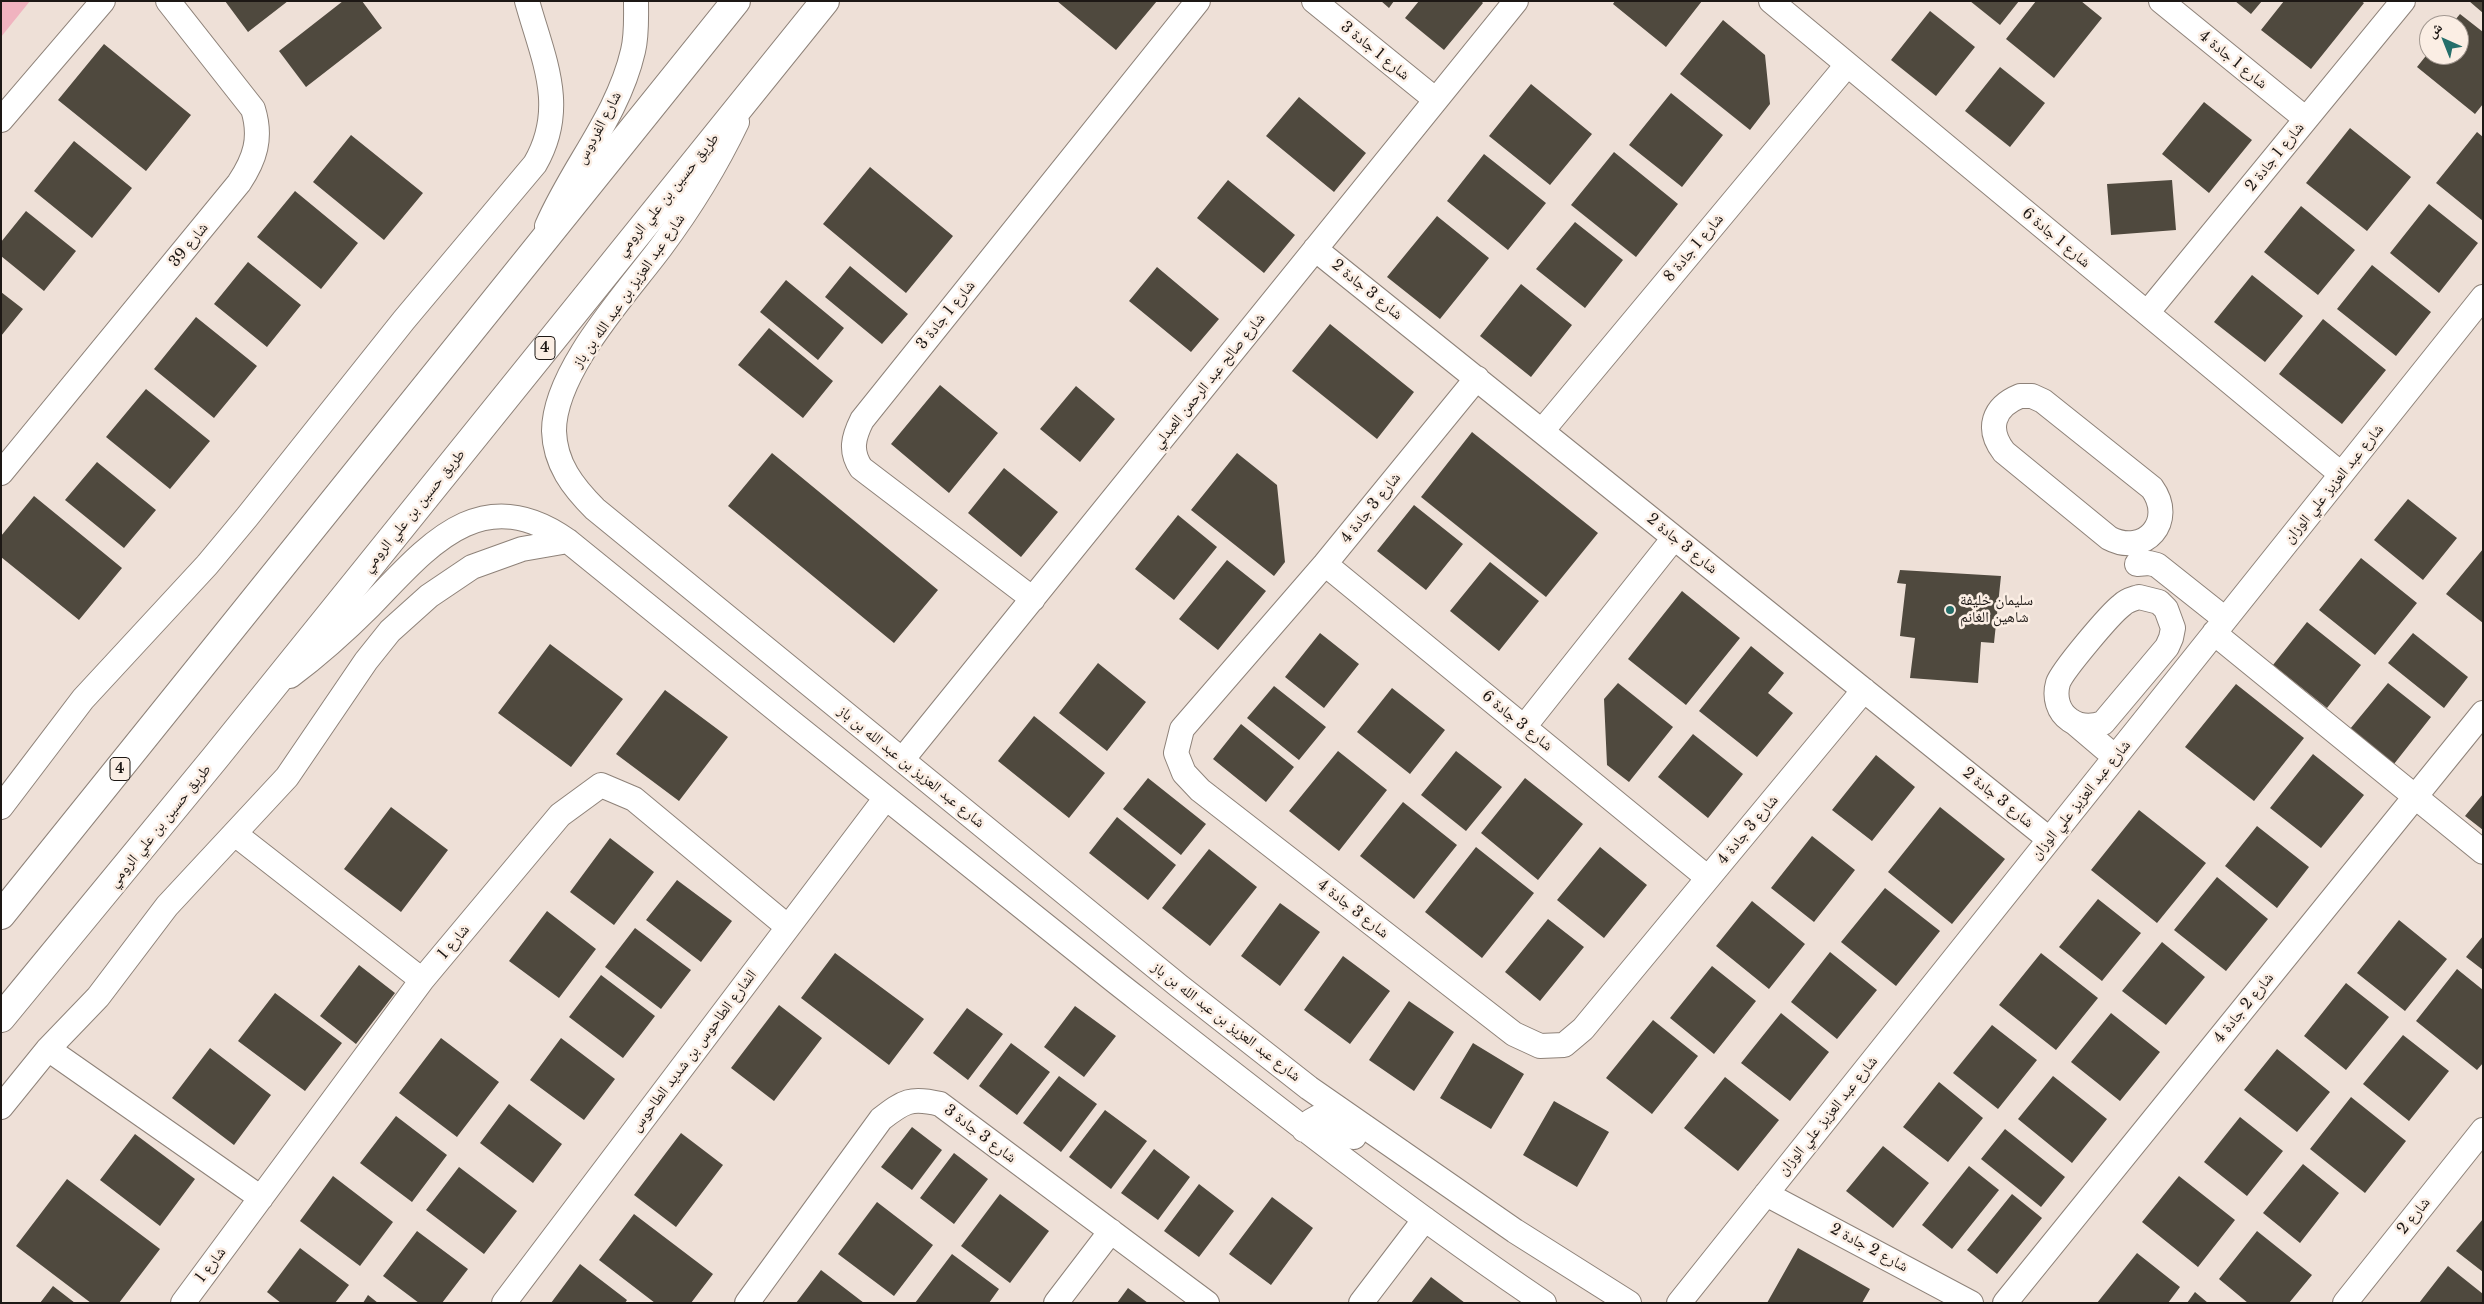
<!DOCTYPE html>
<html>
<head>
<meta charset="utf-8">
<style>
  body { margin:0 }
  #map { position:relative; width:2484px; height:1304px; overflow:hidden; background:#eee0d7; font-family:"Libre Baskerville","Noto Naskh Arabic",serif }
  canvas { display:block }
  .frame { position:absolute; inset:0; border:2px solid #1d1815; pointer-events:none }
  .north { position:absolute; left:2419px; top:15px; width:50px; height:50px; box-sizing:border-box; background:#fbeee4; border:1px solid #a29891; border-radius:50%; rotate:316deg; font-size:14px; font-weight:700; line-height:20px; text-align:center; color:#1d1815 }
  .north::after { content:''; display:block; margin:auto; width:18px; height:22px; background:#256f6b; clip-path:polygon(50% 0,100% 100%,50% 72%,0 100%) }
</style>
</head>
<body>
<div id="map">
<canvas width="2484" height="1304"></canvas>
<div class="frame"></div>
<div class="north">ش</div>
</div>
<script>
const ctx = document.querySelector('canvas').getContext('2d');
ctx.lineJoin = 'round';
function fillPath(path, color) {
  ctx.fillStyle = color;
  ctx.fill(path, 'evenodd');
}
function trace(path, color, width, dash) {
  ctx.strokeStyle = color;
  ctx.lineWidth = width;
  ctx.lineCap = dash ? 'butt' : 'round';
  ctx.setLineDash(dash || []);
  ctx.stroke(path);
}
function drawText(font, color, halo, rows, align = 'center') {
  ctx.font = font + ' "Libre Baskerville","Noto Naskh Arabic",serif';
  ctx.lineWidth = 5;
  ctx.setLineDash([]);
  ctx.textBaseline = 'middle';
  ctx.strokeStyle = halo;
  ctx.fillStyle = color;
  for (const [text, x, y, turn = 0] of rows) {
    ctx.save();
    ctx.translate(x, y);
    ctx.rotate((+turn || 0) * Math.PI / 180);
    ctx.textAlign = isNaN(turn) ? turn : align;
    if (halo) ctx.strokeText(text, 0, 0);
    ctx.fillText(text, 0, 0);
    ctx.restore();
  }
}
fillPath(new Path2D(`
  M 1,1 L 30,1 L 1,37 Z`), '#f0b3bf');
fillPath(new Path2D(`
  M 225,1 L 288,1 L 248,32 Z
  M 343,1 L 362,1 L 382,28 L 306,87 L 279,51 Z
  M 1057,1 L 1157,1 L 1116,50 Z
  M 1381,1 L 1394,1 L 1389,8 Z
  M 1419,1 L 1481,1 L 1483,3 L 1444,50 L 1405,18 Z
  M 1615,1 L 1702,1 L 1666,47 L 1613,4 Z
  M 1970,1 L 2019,1 L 2000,25 Z
  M 2036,1 L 2081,1 L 2102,18 L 2054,78 L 2006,39 Z
  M 2235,1 L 2262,1 L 2251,14 Z
  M 2284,1 L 2361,1 L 2364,3 L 2311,69 L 2261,30 Z
  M 2469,1 L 2483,1 L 2483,13 Z
  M 1930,11 L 1975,47 L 1936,96 L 1891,60 Z
  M 2460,14 L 2483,32 L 2483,104 L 2475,114 L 2417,67 L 2429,52 L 2429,55 L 2459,55 L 2459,25 L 2451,25 Z
  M 1723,20 L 1765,55 L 1770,104 L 1750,130 L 1680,74 Z
  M 104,44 L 191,115 L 146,171 L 58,100 Z
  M 2000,67 L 2045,103 L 2010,147 L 1965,111 Z
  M 1531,84 L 1592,134 L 1550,185 L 1489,136 Z
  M 1671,93 L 1723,135 L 1682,187 L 1629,145 Z
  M 1299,97 L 1366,153 L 1334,192 L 1266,136 Z
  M 2204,102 L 2252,140 L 2209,193 L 2162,154 Z
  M 2350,128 L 2411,177 L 2367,231 L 2306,183 Z
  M 2477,132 L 2483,137 L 2483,221 L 2436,183 Z
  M 351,135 L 423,193 L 384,240 L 313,182 Z
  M 74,141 L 132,188 L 92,238 L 34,191 Z
  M 1614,152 L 1678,204 L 1636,257 L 1571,205 Z
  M 1484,154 L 1546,203 L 1508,250 L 1447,201 Z
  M 870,167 L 953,236 L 906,293 L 823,224 Z
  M 1228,180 L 1295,235 L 1264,273 L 1197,218 Z
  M 2172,180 L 2176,230 L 2111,235 L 2107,184 Z
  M 295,191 L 358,243 L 321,289 L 257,237 Z
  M 2429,204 L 2478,243 L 2439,293 L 2390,253 Z
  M 2301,206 L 2355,250 L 2318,295 L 2264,252 Z
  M 26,211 L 76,251 L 44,291 L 1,256 L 1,242 Z
  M 1437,216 L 1489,258 L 1440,319 L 1387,277 Z
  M 1575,222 L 1623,260 L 1585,308 L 1536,269 Z
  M 248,262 L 301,305 L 267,347 L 214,304 Z
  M 2372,265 L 2431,312 L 2396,356 L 2337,309 Z
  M 850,266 L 908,314 L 882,344 L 825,297 Z
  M 1157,267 L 1219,319 L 1191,352 L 1129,301 Z
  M 2252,275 L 2303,316 L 2265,362 L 2214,322 Z
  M 786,280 L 844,328 L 818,360 L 760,312 Z
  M 1521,284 L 1572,325 L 1531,377 L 1480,336 Z
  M 1,292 L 23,309 L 1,336 Z
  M 196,317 L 257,366 L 214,418 L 154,369 Z
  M 2323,319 L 2386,370 L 2342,424 L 2279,374 Z
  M 1330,324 L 1414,392 L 1377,439 L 1292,371 Z
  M 769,328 L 833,381 L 803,418 L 738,365 Z
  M 940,385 L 998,433 L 949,493 L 891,444 Z
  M 1076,386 L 1115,419 L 1080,462 L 1040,429 Z
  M 146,389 L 210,441 L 170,489 L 106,437 Z
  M 1472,432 L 1598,533 L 1546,597 L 1421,497 Z
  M 772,453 L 938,590 L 894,643 L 728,506 Z
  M 1237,453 L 1277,485 L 1285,562 L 1274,576 L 1191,510 Z
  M 97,462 L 156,510 L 124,548 L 65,500 Z
  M 1004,468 L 1058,512 L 1021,557 L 968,513 Z
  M 34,496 L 122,568 L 79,620 L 1,557 L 1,536 Z
  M 2408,499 L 2457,538 L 2423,580 L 2374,540 Z
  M 1414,505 L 1463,544 L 1426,590 L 1377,551 Z
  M 1178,515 L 1217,547 L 1174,600 L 1135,569 Z
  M 2483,549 L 2483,623 L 2446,594 Z
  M 2361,558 L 2417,603 L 2375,655 L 2319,610 Z
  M 1227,560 L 1266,591 L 1218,650 L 1179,619 Z
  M 1490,562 L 1539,601 L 1499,651 L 1450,611 Z
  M 1900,570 L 2001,576 L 1994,643 L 1981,642 L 1978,683 L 1910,678 L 1915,638 L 1900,636 L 1906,584 L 1897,583 Z
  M 1682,591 L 1740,638 L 1686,705 L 1628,659 Z
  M 2307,622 L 2361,665 L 2327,708 L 2273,665 Z
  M 1320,633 L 1359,664 L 1324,708 L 1285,677 Z
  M 2413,633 L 2468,677 L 2444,708 L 2388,663 Z
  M 550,644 L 623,699 L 571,767 L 498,713 Z
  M 1751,646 L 1784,673 L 1768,693 L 1793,713 L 1757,757 L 1699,711 Z
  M 1098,663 L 1146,702 L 1107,751 L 1059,713 Z
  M 1618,683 L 1673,727 L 1629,782 L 1607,765 L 1604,699 Z
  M 2388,683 L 2431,717 L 2394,764 L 2350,729 Z
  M 2236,684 L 2304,738 L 2254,801 L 2185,747 Z
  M 1274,686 L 1326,727 L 1299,760 L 1247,718 Z
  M 1392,688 L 1445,730 L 1410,774 L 1357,732 Z
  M 665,690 L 728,737 L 679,801 L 616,754 Z
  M 1034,716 L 1105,773 L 1069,818 L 998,761 Z
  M 1241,724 L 1294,767 L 1266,802 L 1213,759 Z
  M 1693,734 L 1743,774 L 1708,818 L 1658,777 Z
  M 1338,751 L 1387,790 L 1339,851 L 1289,811 Z
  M 1456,751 L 1502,787 L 1466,831 L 1421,795 Z
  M 2313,754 L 2364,795 L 2321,848 L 2270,808 Z
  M 1876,755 L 1915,787 L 1872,841 L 1832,810 Z
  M 1148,778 L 1206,824 L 1181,855 L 1123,809 Z
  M 1525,778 L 1583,824 L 1538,880 L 1481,833 Z
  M 2483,794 L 2483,830 L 2465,816 Z
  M 1403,802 L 1457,845 L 1414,899 L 1360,856 Z
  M 391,807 L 448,850 L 401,912 L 344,869 Z
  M 1940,807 L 2005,859 L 1952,924 L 1888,872 Z
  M 2139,810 L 2206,863 L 2157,923 L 2091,870 Z
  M 1117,817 L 1176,865 L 1148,900 L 1089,853 Z
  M 2257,826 L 2309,867 L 2277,908 L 2225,866 Z
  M 1812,836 L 1855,870 L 1814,922 L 1771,888 Z
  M 610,838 L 654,872 L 614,925 L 570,892 Z
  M 1476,847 L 1534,893 L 1482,958 L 1425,912 Z
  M 1600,847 L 1647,885 L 1604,938 L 1557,900 Z
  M 1209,849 L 1257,887 L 1210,946 L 1162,908 Z
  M 2217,877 L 2268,919 L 2226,971 L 2174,930 Z
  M 677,880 L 732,921 L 701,962 L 646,920 Z
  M 1885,888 L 1940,931 L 1896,986 L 1841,942 Z
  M 2098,899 L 2141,933 L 2102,981 L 2059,947 Z
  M 1752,901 L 1805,944 L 1769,989 L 1716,946 Z
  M 1280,903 L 1320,932 L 1280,986 L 1241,956 Z
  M 547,911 L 596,949 L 559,998 L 509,961 Z
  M 1548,919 L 1584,947 L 1540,1001 L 1505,972 Z
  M 2399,920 L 2447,959 L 2405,1011 L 2357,973 Z
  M 635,928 L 691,970 L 661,1009 L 605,967 Z
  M 2483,936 L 2483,970 L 2466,957 Z
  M 2162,942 L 2205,977 L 2166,1025 L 2122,991 Z
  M 1830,952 L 1877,990 L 1837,1039 L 1791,1002 Z
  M 835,953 L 924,1019 L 889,1065 L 801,998 Z
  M 2041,953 L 2098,998 L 2056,1050 L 1999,1005 Z
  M 1343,956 L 1390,991 L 1350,1044 L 1304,1010 Z
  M 359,965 L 395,993 L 356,1044 L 320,1016 Z
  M 1712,966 L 1756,1001 L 1714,1054 L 1670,1018 Z
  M 2457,969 L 2483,990 L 2483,1063 L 2477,1070 L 2416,1021 Z
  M 601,975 L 655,1016 L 623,1058 L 569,1017 Z
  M 2346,983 L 2389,1017 L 2346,1070 L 2304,1036 Z
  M 275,993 L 342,1043 L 305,1091 L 238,1041 Z
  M 1409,1001 L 1454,1032 L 1414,1091 L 1369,1060 Z
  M 779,1005 L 822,1038 L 774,1101 L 731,1068 Z
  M 1075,1006 L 1116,1036 L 1084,1077 L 1044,1047 Z
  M 967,1008 L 1003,1034 L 968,1080 L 933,1053 Z
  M 1781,1013 L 1829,1052 L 1790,1101 L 1741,1063 Z
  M 2111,1013 L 2160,1052 L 2120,1101 L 2071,1062 Z
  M 1653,1020 L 1698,1056 L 1652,1114 L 1606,1078 Z
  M 1992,1025 L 2037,1060 L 1998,1109 L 1953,1073 Z
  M 2403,1035 L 2449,1071 L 2409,1121 L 2363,1084 Z
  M 441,1038 L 499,1082 L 457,1137 L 399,1093 Z
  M 561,1038 L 615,1079 L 584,1120 L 530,1080 Z
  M 1011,1043 L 1050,1072 L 1017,1115 L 979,1086 Z
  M 1473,1043 L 1524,1074 L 1491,1129 L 1440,1098 Z
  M 210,1048 L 271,1095 L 234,1145 L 172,1098 Z
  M 2277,1049 L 2330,1092 L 2297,1132 L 2244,1090 Z
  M 1059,1076 L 1097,1104 L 1061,1152 L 1023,1123 Z
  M 2053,1076 L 2107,1119 L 2072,1163 L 2018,1119 Z
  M 1725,1077 L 1779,1120 L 1738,1171 L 1684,1128 Z
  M 1939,1082 L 1983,1118 L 1948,1162 L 1903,1127 Z
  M 2351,1097 L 2406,1141 L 2365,1193 L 2310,1149 Z
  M 1554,1101 L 1609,1132 L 1577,1187 L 1523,1155 Z
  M 509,1104 L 562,1144 L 533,1183 L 480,1143 Z
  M 1105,1110 L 1147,1141 L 1111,1189 L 1069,1157 Z
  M 396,1116 L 447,1155 L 412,1202 L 360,1163 Z
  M 2240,1117 L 2283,1151 L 2247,1196 L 2204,1162 Z
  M 912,1127 L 942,1150 L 912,1190 L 881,1167 Z
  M 2005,1129 L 2065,1177 L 2041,1207 L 1981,1159 Z
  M 681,1133 L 723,1165 L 676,1227 L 634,1195 Z
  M 135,1134 L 195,1179 L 160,1226 L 100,1180 Z
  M 1883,1146 L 1929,1183 L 1893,1228 L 1846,1191 Z
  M 1154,1149 L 1190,1177 L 1158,1220 L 1121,1193 Z
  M 954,1153 L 988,1179 L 954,1224 L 920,1198 Z
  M 2303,1164 L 2339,1193 L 2300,1243 L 2263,1213 Z
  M 1969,1166 L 1999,1190 L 1952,1249 L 1922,1225 Z
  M 459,1167 L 517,1211 L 484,1254 L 426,1210 Z
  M 333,1176 L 393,1222 L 360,1266 L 300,1221 Z
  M 2179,1176 L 2235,1220 L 2198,1267 L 2142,1222 Z
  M 67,1179 L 160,1249 L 119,1303 L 91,1303 L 16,1246 Z
  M 1199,1184 L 1234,1211 L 1199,1257 L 1164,1231 Z
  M 1000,1194 L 1049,1231 L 1010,1283 L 961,1246 Z
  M 2012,1194 L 2042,1218 L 1997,1274 L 1967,1250 Z
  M 1272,1197 L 1313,1228 L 1271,1285 L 1229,1254 Z
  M 877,1202 L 933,1245 L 894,1296 L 838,1254 Z
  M 634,1214 L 713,1274 L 691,1303 L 655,1303 L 599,1260 Z
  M 2483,1219 L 2483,1272 L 2456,1251 Z
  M 417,1231 L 468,1269 L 442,1303 L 419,1303 L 383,1276 Z
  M 2257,1231 L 2312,1275 L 2289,1303 L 2248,1303 L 2219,1279 Z
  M 300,1248 L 349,1285 L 335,1303 L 281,1303 L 267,1292 Z
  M 1798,1248 L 1870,1289 L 1862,1303 L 1767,1303 Z
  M 2137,1253 L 2180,1287 L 2168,1303 L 2097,1303 Z
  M 952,1254 L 999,1289 L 989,1303 L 915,1303 Z
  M 580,1264 L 627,1300 L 625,1303 L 551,1303 Z
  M 2448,1266 L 2483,1294 L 2483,1303 L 2419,1303 Z
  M 821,1270 L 864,1303 L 796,1303 Z
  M 1431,1277 L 1465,1303 L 1411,1303 Z
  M 53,1286 L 75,1303 L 40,1303 Z
  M 1128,1288 L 1148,1303 L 1117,1303 Z
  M 2195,1292 L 2208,1303 L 2187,1303 Z
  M 368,1295 L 378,1303 L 363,1303 Z`), '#4f493e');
const minor = new Path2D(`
  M 1314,1 L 1436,100
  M 1771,1 L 2341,474
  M 2161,1 L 2306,119
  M 1,120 L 103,1
  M 737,122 C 716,166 690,208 661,247 C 626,294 554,371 554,431 C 555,464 573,487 595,509 L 1179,986 L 1309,1088 L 1515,1231 L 1629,1303
  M 547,226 C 573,166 618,116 633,51 C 637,35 636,18 636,1
  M 1315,249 L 2049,839
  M 2147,313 L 2403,1
  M 1477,378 L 1325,564 L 1182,729 L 1176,753 L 1184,773 L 1200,790 L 1514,1034 L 1540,1046 L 1564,1045 L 1583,1029 L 1864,690
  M 2020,396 L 2032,396 L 2043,401 L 2152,488 C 2176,521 2145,557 2109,538 L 2004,452 C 1986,429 1993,407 2020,396 Z
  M 1542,431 L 1847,65
  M 1,473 L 239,183 C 255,159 262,138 253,109 L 168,1
  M 1325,564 L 1708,878
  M 2137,564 L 2149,563 L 2157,565 L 2225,619
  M 2139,597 L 2159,602 L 2166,609 L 2173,628 L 2171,638 L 2167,647 L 2103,723 C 2092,727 2081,728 2070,720 C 2058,712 2054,697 2058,683 C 2062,671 2110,614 2122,605 C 2127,600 2133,599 2139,597 Z
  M 1033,599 L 861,468 C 850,451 853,438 862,420 L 1198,1
  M 2214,633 L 2483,852
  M 290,676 C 318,655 345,631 370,606 C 428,546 481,479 568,541 C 750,689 932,836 1116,982 C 1256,1092 1396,1203 1544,1303
  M 2075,723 L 2115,757
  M 1524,727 L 1674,538
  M 902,760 L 1516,1
  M 1,807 L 83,699 L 207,565 L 247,517 L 404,320 L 535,164 C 568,107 543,59 527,1
  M 235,834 L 422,980
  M 48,1049 L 261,1198
  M 1,1107 L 48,1049 L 98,997 L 167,906 L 287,777 L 366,661 L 390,631 L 429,596 L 472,567 L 522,549 L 568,541
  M 1304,1130 L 1311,1121 L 1318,1117 L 1354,1137
  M 1766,1194 L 1971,1303
  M 183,1303 L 422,980 L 560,815 L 601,785 L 634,799 L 788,927
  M 504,1303 L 885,799
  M 747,1303 L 881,1119 C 904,1101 911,1097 940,1104 L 1207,1303
  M 1056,1303 L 1111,1231
  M 1361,1303 L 1425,1219
  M 1679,1303 L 2483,297
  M 2005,1303 L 2483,713
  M 2345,1303 L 2483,1130`);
const highway = new Path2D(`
  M 1,915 L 736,1
  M 1,1018 L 215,758 L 825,1`);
trace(minor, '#8e8279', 26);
trace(highway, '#8e8279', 30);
trace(minor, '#fff', 24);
trace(highway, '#fff', 28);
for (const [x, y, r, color] of [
  [1950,610,5,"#256f6b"]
]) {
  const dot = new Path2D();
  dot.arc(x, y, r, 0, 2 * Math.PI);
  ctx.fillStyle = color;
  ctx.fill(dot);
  trace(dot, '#fbeee4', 2);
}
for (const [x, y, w] of [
  [545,348,20],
  [120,769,20]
]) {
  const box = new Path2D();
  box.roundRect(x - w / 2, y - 11.5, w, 23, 4);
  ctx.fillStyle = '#fbeee4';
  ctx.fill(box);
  trace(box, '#1d1815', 1);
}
drawText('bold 14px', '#1d1815', null, [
  ["4",545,348],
  ["4",120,769]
]);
drawText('15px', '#1d1815', '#fbeee4', [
  ["شارع 1 جادة 3",1375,51,39],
  ["شارع 1 جادة 4",2233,60,39],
  ["شارع الفردوس",599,128,-62],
  ["شارع 1 جادة 2",2275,157,-51],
  ["طريق حسين بن علي الرومي",668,195,-51],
  ["شارع 1 جادة 6",2056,238,40],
  ["شارع 39",189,245,-51],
  ["شارع 1 جادة 8",1694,248,-50],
  ["شارع 3 جادة 2",1367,290,39],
  ["شارع عبد العزيز بن عبد الله بن باز",629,291,-55],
  ["شارع 1 جادة 3",946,315,-51],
  ["شارع صالح عبد الرحمن العبدلي",1209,381,-51],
  ["شارع عبد العزيز علي الوزان",2334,484,-51],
  ["شارع 3 جادة 4",1371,508,-51],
  ["طريق حسين بن علي الرومي",414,511,-51],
  ["شارع 3 جادة 2",1682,544,39],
  ["شارع 3 جادة 6",1517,721,39],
  ["شارع عبد العزيز بن عبد الله بن باز",911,767,39],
  ["شارع 3 جادة 2",1998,798,39],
  ["شارع عبد العزيز علي الوزان",2081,800,-51],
  ["طريق حسين بن علي الرومي",160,826,-51],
  ["شارع 3 جادة 4",1748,830,-50],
  ["شارع 3 جادة 4",1353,909,38],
  ["شارع 1",454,942,-50],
  ["شارع 2 جادة 4",2244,1008,-51],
  ["شارع عبد العزيز بن عبد الله بن باز",1226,1022,38],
  ["الشارع الطاحوس بن شديد الطاحوس",694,1051,-53],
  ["شارع عبد العزيز علي الوزان",1828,1116,-51],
  ["شارع 3 جادة 3",980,1134,37],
  ["شارع 2",2414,1216,-51],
  ["شارع 2 جادة 2",1869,1248,28],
  ["شارع 1",211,1265,-53]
]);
drawText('15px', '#1d1815', '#fbeee4', [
  ["سليمان خليفة",1960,601],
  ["شاهين الغانم",1960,618]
], 'left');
</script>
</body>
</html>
